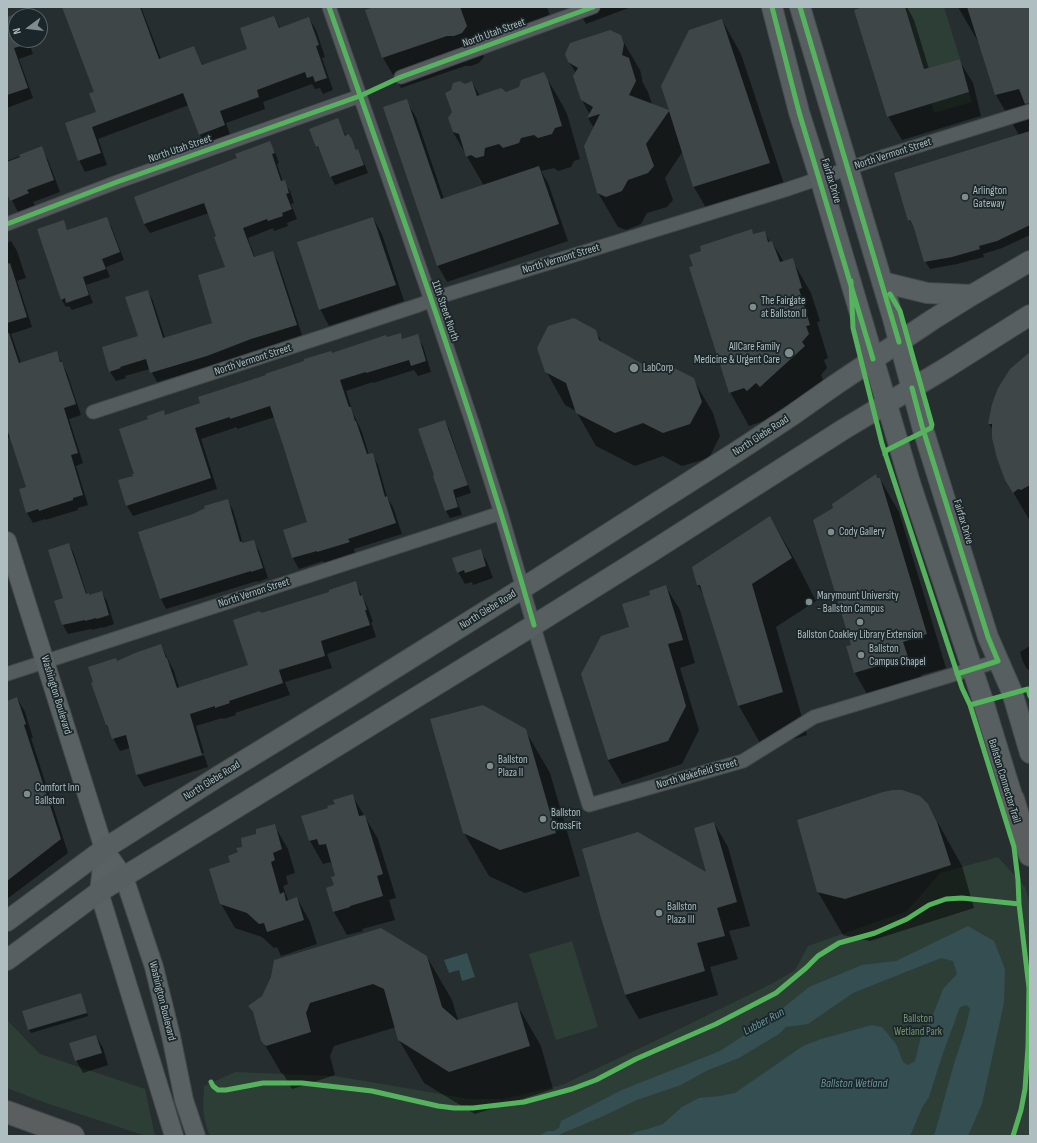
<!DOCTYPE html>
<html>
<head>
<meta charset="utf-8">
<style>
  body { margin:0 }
  #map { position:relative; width:1037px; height:1143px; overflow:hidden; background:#262e2f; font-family:"Sofia Sans Condensed",sans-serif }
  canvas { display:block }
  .frame { position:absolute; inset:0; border:8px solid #afbec1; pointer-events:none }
  .north { position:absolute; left:8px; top:8px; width:40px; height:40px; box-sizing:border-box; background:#1a2629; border:1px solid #566366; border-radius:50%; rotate:255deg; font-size:11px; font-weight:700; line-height:16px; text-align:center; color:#afbec1 }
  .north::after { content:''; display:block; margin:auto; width:14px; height:18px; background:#7f8c8e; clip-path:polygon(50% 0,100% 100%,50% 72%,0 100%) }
</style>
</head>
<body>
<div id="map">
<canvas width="1037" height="1143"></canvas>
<div class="frame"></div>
<div class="north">N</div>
</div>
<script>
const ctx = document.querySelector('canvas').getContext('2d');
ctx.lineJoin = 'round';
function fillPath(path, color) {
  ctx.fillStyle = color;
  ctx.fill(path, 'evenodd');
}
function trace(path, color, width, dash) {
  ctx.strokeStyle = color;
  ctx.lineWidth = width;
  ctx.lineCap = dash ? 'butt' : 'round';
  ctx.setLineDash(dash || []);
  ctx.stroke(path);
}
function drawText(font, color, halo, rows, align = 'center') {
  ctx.font = font + ' "Sofia Sans Condensed",sans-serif';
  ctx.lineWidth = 3.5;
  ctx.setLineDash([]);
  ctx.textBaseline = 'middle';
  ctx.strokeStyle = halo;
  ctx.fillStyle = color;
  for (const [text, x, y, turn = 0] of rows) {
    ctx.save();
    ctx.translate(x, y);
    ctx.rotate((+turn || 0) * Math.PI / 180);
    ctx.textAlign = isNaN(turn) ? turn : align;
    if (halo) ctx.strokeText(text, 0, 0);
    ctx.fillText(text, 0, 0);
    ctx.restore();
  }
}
fillPath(new Path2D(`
  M 905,7 L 944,7 L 960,59 L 924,69 Z
  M 969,92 L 972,102 L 934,113 L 931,103 Z
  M 998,857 L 1025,887 L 1030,904 L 1030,1136 L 210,1136 C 202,1118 203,1105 204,1086 L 235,1072 L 335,1076 L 470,1099 L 503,1099 L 562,1085 L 659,1039 L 773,983 L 795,970 L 808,946 L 907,911 L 940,873 Z
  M 572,941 L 598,1027 L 556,1040 L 529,954 Z
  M 7,1020 L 40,1054 L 145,1089 L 155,1136 L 146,1136 L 43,1102 L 7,1088 Z`), '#2d3e36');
fillPath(new Path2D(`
  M 968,926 L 994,941 L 1005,969 L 1004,1003 L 982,1104 L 968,1136 L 933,1136 L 935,1133 C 941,1112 946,1091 952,1071 C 958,1050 966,1030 970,1009 L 967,1005 L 960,1007 L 942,1056 L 929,1097 L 923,1106 L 910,1136 L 628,1136 L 636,1132 L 648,1129 L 663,1124 L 682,1107 L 699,1098 L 720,1096 L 735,1093 L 803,1046 L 821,1039 L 872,1025 L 882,1027 L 896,1044 L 903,1062 L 908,1065 L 915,1061 L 921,1037 L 935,1010 L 943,989 L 957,974 L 953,961 L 941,958 L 853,993 L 808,1024 L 786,1027 L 779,1034 L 739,1058 L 706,1071 L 681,1085 L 637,1100 L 599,1118 L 563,1133 L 558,1136 L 539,1136 L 547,1131 L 554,1131 L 559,1128 L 561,1121 L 622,1090 L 720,1051 L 772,1017 L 809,987 L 862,965 L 896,961 Z
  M 467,953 L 475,977 L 462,981 L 459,970 L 449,973 L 444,960 Z`), '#354e52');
fillPath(new Path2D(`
  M 63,7 L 141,7 L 161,59 L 194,47 L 203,66 L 249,49 L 274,17 L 280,28 L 309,18 L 316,30 L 325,57 L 322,58 L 333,90 L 323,94 L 320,88 L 315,89 L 312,84 L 263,102 L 265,109 L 226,123 L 231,137 L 206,146 L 200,135 L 189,105 L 98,139 L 107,165 L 85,172 L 79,160 L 98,113 L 95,92 Z
  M 376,7 L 547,7 L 551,19 L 479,44 L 484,57 L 479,63 L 471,66 L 465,66 L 401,88 L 383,58 L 366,10 Z
  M 576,7 L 631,7 L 586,24 Z
  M 866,7 L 907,7 L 914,20 L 929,69 L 959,60 L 973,83 L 981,116 L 902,140 L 888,116 Z
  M 958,7 L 1030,7 L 1030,235 L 1002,248 L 983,254 L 984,257 L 957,264 L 930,269 L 925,261 L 915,228 L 914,228 L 909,220 L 1019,135 L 996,95 L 980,45 Z
  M 16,14 L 17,16 L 16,16 L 16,40 L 28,40 L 33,54 L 19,59 L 33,98 L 7,108 L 7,18 Z
  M 722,20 L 741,54 L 788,196 L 713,220 L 694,187 L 683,151 L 665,178 L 673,200 L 667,207 L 647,213 L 641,224 L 626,230 L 618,227 L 598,193 L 594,128 L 588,118 L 590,115 L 582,100 L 576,73 L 569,62 L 620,36 L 640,70 L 642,78 L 642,81 L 648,92 L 652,104 L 670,112 Z
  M 544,73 L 563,106 L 567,114 L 580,159 L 574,161 L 571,167 L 558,171 L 554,168 L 541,171 L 548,183 L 568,241 L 447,282 L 438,266 L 384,108 L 406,101 L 416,117 L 444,199 L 484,186 L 453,132 L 465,85 L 472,82 L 480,96 L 506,93 L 520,88 Z
  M 337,119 L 346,136 L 350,138 L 357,151 L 358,150 L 362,158 L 368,173 L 335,185 L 331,177 L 322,154 L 317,146 Z
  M 269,142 L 275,152 L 279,163 L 277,164 L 283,182 L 284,182 L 290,191 L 294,203 L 291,204 L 297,219 L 287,223 L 288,226 L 274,231 L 273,228 L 248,238 L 255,258 L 272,252 L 278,262 L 302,335 L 201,369 L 157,382 L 150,369 L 125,376 L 126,378 L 116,381 L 110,372 L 139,337 L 148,291 L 153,301 L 165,338 L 213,323 L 227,267 L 209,213 L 150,233 L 144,224 L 238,158 Z
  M 41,148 L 48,160 L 60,192 L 33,202 L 35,206 L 18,212 L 7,191 L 7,161 Z
  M 106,218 L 111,226 L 124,260 L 106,267 L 110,277 L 86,285 L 93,303 L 72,310 L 69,306 L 66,307 L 61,299 L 63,221 L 68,231 Z
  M 373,218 L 382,234 L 404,301 L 329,326 L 320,309 Z
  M 751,230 L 754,235 L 764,232 L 770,242 L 772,242 L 784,262 L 792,260 L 811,293 L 820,321 L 817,322 L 828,358 L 824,360 L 827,368 L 821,375 L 823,380 L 780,420 L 767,424 L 764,421 L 749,426 L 730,392 L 694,266 Z
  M 11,241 L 17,251 L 26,278 L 17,281 L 32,327 L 11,334 L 21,363 L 56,352 L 67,373 L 81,415 L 69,419 L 83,463 L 76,466 L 88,505 L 78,508 L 78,510 L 45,520 L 45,519 L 33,523 L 27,513 L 20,490 L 27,487 L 11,438 L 9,438 L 7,434 L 7,243 Z
  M 595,331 L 602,342 L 657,373 L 693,379 L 713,413 L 720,436 L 709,458 L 682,466 L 663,456 L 635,466 L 596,446 L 576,411 L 565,405 L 546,371 Z
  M 400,334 L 403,340 L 417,336 L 423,346 L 431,372 L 418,376 L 414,370 L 373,383 L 373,382 L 346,391 L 353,413 L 362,432 L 369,455 L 372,454 L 378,465 L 387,497 L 393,507 L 402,534 L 354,549 L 355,553 L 324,563 L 323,561 L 299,569 L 293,558 L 284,531 L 308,523 L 275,417 L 237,429 L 237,427 L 201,439 L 217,489 L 133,516 L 127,506 L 119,481 L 134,476 L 135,474 L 149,420 L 163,411 L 166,416 L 332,354 Z
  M 1030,354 L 1030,521 L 1006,480 L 993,430 L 989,424 L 993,405 Z
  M 445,421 L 449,429 L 471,493 L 456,498 L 462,515 L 450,518 L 446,511 Z
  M 877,479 L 880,479 L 899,512 L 946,668 L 921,675 L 926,690 L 874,706 L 855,673 L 852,645 Z
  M 227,500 L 233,510 L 243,544 L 253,541 L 259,551 L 268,578 L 258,582 L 257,581 L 166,609 L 161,599 L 140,533 L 194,515 Z
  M 770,517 L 795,560 L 816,601 L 776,627 L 807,735 L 763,748 L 739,706 L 705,598 L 698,585 Z
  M 69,544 L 74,554 L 87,595 L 89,596 L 101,592 L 107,601 L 114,624 L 103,628 L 103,627 L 92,630 L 91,629 L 68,634 L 63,625 L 55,602 L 64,599 Z
  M 480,550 L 487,562 L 493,578 L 473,585 L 472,582 L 465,584 L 458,572 Z
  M 355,582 L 368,608 L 373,622 L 371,622 L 376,637 L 327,654 L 332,668 L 285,682 L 290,695 L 235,713 L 236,715 L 223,719 L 222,718 L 196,726 L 204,753 L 139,773 L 139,775 L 204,755 L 208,767 L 144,787 L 137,775 L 130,748 L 120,751 L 106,725 L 117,662 L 161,646 L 174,671 L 179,688 L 249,665 L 261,614 L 331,592 Z
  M 666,587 L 680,610 L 695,663 L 680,668 L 699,730 L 682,764 L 622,784 L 608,760 L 582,674 L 630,628 L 651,596 Z
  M 1030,646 L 1030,670 L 1027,669 L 1023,662 L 1020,652 Z
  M 17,698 L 25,712 L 33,738 L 31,738 L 68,853 L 7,899 L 7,702 Z
  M 525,730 L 550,773 L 580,876 L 525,893 L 489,876 L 464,833 Z
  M 352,795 L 378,839 L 396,898 L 389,900 L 395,920 L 362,929 L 363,931 L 347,935 L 334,912 L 335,886 L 337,876 L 334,868 L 330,862 L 323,864 L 310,841 L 329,808 Z
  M 928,805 L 962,866 L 974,908 L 870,941 L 843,935 L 818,892 Z
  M 714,823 L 728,847 L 750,926 L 729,931 L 738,959 L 710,967 L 718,995 L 639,1019 L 625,995 L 602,918 L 708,874 Z
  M 274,825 L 288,849 L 295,873 L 286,876 L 288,884 L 283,886 L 288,900 L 288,901 L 297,898 L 310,922 L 317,944 L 281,956 L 277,947 L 274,948 L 262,937 L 235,928 L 221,904 L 231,863 L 244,847 L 258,835 Z
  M 427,957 L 452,1000 L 458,1020 L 516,1003 L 541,1046 L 553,1089 L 475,1114 L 424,1083 L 399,1040 L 396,1027 L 334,1046 L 330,1056 L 335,1075 L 292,1089 L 282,1072 L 282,1073 L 283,1076 L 262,1040 L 255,1016 L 249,1006 Z
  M 82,998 L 88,1016 L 31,1033 L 29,1030 Z
  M 96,1036 L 103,1048 L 108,1065 L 83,1073 L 76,1060 Z`), '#0007');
fillPath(new Path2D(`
  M 62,7 L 140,7 L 159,59 L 194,46 L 202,65 L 247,49 L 240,28 L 274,16 L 279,28 L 309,17 L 319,45 L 316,46 L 327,78 L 315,82 L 313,76 L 307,78 L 305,72 L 257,90 L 259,97 L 220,111 L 225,125 L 199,135 L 183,93 L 92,127 L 101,153 L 78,161 L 65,123 L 96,112 L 89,93 L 94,92 Z
  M 373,7 L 460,7 L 467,26 L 462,33 L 454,36 L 447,36 L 382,58 L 365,10 Z
  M 863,7 L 905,7 L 924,69 L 960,59 L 969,92 L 887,117 L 854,10 Z
  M 967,7 L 1030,7 L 1030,103 L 1025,104 L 1019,89 L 995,95 Z
  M 17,13 L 18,16 L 16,16 L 16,40 L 27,40 L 28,44 L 14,48 L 28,88 L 7,95 L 7,17 Z
  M 722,19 L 770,163 L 693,187 L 669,111 L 646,144 L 654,166 L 648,173 L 628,180 L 622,191 L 606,197 L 597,193 L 584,146 L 600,114 L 587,118 L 593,107 L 581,100 L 573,76 L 578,68 L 568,62 L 565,54 L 570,43 L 610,30 L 621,35 L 624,44 L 622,55 L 629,58 L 636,81 L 629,95 L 669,110 L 661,86 L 689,30 Z
  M 544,72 L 548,80 L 562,126 L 555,128 L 552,134 L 538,138 L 534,135 L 521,138 L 519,143 L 503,148 L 499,144 L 485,148 L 484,156 L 476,158 L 471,155 L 466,157 L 459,134 L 453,132 L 448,118 L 452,112 L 445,93 L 451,90 L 453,83 L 460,81 L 465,84 L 472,81 L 477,96 L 501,88 L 506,92 L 519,87 L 521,80 Z
  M 407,99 L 441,199 L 539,166 L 559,224 L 437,266 L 383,107 Z
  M 338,118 L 345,136 L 349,134 L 350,137 L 351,137 L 356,150 L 358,149 L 364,165 L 330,177 L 318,146 L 316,147 L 309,129 Z
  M 1030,131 L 1030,225 L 997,241 L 979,246 L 980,249 L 952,257 L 924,262 L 914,228 L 910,220 L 908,221 L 894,173 Z
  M 270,141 L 275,153 L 272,154 L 281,181 L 285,180 L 289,193 L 286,194 L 292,209 L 282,213 L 283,216 L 268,221 L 267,219 L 243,228 L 254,257 L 273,251 L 297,325 L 251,339 L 207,356 L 150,373 L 146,359 L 120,367 L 121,368 L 109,372 L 102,347 L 138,336 L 125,297 L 148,290 L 163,338 L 212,323 L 198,275 L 225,267 L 214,237 L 216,236 L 204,203 L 144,224 L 134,197 L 237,158 L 235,154 Z
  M 42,146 L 54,180 L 27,190 L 29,193 L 10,201 L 7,193 L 7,162 L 20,157 L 19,155 Z
  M 107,217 L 120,252 L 102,259 L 106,269 L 83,277 L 89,295 L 66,303 L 65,298 L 61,300 L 37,229 L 64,220 L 67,230 Z
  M 373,217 L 396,285 L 319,310 L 297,242 Z
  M 752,229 L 753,234 L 765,231 L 768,242 L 772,241 L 780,262 L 793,258 L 802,288 L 799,289 L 810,325 L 806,326 L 809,334 L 802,342 L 805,346 L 760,387 L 756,383 L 747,391 L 744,388 L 729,393 L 689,267 L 693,266 L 689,255 L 701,251 L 700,246 Z
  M 10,263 L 27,317 L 7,323 L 7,264 Z
  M 574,318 L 596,330 L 599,340 L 657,372 L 670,366 L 694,378 L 702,402 L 690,424 L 663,433 L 643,423 L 615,433 L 576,413 L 566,383 L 545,372 L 537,348 L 548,326 Z
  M 7,333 L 9,333 L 19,363 L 57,351 L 60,362 L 62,362 L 76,404 L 64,408 L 78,453 L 71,455 L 83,495 L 73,498 L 73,500 L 51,507 L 39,511 L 38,509 L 26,513 L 19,489 L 26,487 L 7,429 Z
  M 401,333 L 402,339 L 418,334 L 426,361 L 411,366 L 409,360 L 366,373 L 366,372 L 340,380 L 349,407 L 351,407 L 355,421 L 356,421 L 367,454 L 373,453 L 385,497 L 387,496 L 396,523 L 348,539 L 350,542 L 317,552 L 317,551 L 292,558 L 283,530 L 307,522 L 283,445 L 270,406 L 230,419 L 230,417 L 195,428 L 211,478 L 126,506 L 118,480 L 133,476 L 132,474 L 134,474 L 119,429 L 148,419 L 147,416 L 164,410 L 165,415 L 200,403 L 198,397 L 266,375 L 265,374 L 304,361 L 304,359 L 331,351 L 332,353 L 386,335 L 387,337 Z
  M 1030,352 L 1030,485 L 1021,490 L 1018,489 L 1013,493 L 1005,480 L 997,458 L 992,438 L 992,424 L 988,424 L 992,404 L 998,388 L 1010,369 Z
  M 445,420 L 468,485 L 453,490 L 458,507 L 445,511 L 433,476 L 434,475 L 418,429 Z
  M 876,474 L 877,478 L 880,478 L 927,634 L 903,642 L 908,657 L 854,673 L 846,646 L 851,645 L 813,520 L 833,508 L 832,504 Z
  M 228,499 L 240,542 L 242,541 L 242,543 L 254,540 L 263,568 L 251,572 L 251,571 L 160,599 L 138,532 L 193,514 L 205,508 L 204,506 Z
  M 770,516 L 792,558 L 752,584 L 783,692 L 738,706 L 700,585 L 697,585 L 692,567 Z
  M 69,543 L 86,594 L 89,593 L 89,595 L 102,591 L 109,615 L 97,619 L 96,618 L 85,621 L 85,620 L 62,625 L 54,601 L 63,598 L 48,550 Z
  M 481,549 L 486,566 L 465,573 L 464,570 L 457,573 L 452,558 Z
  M 356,581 L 360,596 L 362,595 L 367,610 L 365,610 L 370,625 L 321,641 L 325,656 L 279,670 L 283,683 L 229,701 L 230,703 L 215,708 L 215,706 L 190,714 L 202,755 L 136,775 L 126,735 L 112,739 L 107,725 L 106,725 L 91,683 L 93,682 L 88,667 L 116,658 L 117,661 L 135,653 L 161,644 L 166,658 L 167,658 L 177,688 L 248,665 L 233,620 L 260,611 L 261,613 L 329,592 L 329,590 Z
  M 666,585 L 683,640 L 668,644 L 686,706 L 668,741 L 608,760 L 581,674 L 601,636 L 629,627 L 622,604 L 650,595 L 649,591 Z
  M 17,697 L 26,724 L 24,725 L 61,839 L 7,881 L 7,701 Z
  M 483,705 L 526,729 L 556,833 L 500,850 L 463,833 L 430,719 Z
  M 893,790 L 902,790 L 920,796 L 928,804 L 937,822 L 951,865 L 845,899 L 817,892 L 797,820 L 883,792 Z
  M 353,794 L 359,816 L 365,815 L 383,874 L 377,876 L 383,896 L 350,906 L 350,907 L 333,912 L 326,888 L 334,885 L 331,877 L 335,876 L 326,844 L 319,845 L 317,839 L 309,841 L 301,816 L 328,808 L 327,806 L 335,804 L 333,800 Z
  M 714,822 L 737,902 L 717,908 L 725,936 L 697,943 L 705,971 L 625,995 L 601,918 L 582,849 L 638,832 L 706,872 L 694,828 Z
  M 275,824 L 282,849 L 273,853 L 275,860 L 271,862 L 280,894 L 284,892 L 286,901 L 297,897 L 304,920 L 267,932 L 264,923 L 259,924 L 247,913 L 220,904 L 209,869 L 230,862 L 228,856 L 238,852 L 236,848 L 242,847 L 241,838 L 256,834 L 256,829 Z
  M 381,928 L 427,956 L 442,1007 L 457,1020 L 517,1002 L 530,1046 L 449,1072 L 398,1040 L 384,989 L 373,984 L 310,1003 L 306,1013 L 311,1032 L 266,1046 L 261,1041 L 253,1012 L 248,1006 L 262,996 L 271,977 L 274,960 Z
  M 81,993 L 87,1013 L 28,1030 L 22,1011 Z
  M 96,1035 L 102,1053 L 75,1061 L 69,1043 Z`), '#3f4647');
const minor = new Path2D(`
  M 329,7 L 431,300 L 473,425 L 501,513 L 539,644 L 589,805 L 743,761 L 814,717 L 998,661
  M 401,77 L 593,7
  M 7,224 L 117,182 L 360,96
  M 93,412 L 419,305 L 445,295 L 788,189 L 882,157 L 1030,111
  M 7,674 L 501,513`);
const secondary = new Path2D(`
  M 7,541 L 104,849 L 124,877 L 154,967 L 171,1036 L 184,1100 L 196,1136
  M 104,849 L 99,892 L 174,1136`);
const primary = new Path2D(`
  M 772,7 L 799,112 L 820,178 L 911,486 L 983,701 L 1013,799
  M 800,7 L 892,315 L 922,426 L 988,637 L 1012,692 L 1030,753
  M 882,282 L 927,293 L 972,295
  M 7,921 L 104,849 L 219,776 L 350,696 L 523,588 L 741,449 L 791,416 L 835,385 L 932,320 L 972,295 L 1030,261
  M 7,960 L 99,892 L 534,625 L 651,552 L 844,429 L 946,368 L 1030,315`);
const motorway = new Path2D(`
  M 1013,799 L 1030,855
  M 7,1112 L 73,1136`);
trace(minor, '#43494a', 15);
trace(secondary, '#43494a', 20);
trace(primary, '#434b4c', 22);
trace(motorway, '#424a4b', 24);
trace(minor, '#555c5e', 13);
trace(secondary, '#5a6162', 18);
trace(primary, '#575f60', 20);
trace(motorway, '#5a5e5f', 22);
trace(new Path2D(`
  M 329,7 C 401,212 475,416 534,625
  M 772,7 L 799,112 L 873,359
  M 800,7 L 899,342
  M 7,224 L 117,182 L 360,96 L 401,77 L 593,7
  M 851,281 L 853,328 L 882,444 L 962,688 L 970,705 L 1014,847 L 1018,880 L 1019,904 L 1029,988 L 1028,1047 L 1025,1089 L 1021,1110 L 1013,1136
  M 912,388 L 922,426 L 988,637 L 998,661 L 957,674
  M 885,454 L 887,450 L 931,428 L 932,425 L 900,311 L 890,294
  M 970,705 L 1028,689 L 1030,696
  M 211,1082 L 213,1086 L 218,1090 L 226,1090 L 263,1083 L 302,1083 L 372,1091 L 438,1106 L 454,1108 L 473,1108 L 524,1102 L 572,1089 L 596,1080 L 636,1059 L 716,1024 L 776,993 L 806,968 L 818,956 L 839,943 L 875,933 L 907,919 L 929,905 L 946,899 L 962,898 L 1019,904`), '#56b35d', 5);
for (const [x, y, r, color] of [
  [965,197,4,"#7f8c8e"],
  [753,307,4,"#7f8c8e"],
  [789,353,5,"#7f8c8e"],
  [634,368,5,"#7f8c8e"],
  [831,532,4,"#7f8c8e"],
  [809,602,4,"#7f8c8e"],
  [860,622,4,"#7f8c8e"],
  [861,655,4,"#7f8c8e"],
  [490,766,4,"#7f8c8e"],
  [27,794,4,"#7f8c8e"],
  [543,819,4,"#7f8c8e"],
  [659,913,4,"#7f8c8e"]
]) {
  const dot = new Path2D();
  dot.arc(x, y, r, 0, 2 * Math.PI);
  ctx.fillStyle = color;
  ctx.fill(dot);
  trace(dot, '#1a2629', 1.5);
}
drawText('11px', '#afbec1', '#1a2629', [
  ["North Utah Street",494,33,-20],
  ["North Utah Street",180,149,-19],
  ["North Vermont Street",893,154,-18],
  ["Fairfax Drive",831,181,73],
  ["North Vermont Street",561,259,-17],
  ["11th Street North",445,311,71],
  ["North Vermont Street",253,360,-18],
  ["North Glebe Road",761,436,-33],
  ["Fairfax Drive",963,522,73],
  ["North Vernon Street",254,593,-18],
  ["North Glebe Road",488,610,-32],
  ["Washington Boulevard",56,695,73],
  ["North Wakefield Street",697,774,-16],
  ["North Glebe Road",212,781,-32],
  ["Ballston Connector Trail",1004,781,73],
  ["Washington Boulevard",162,1001,76]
]);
drawText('11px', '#afbec1', '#1a2629', [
  ["Arlington",973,191],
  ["Gateway",973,204],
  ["The Fairgate",761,301],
  ["at Ballston II",761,314],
  ["AllCare Family",780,347,"right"],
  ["Medicine & Urgent Care",780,360,"right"],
  ["LabCorp",643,368],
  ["Cody Gallery",839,532],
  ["Marymount University",817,596],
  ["- Ballston Campus",817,609],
  ["Ballston Coakley Library Extension",860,635,"center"],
  ["Ballston",869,649],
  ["Campus Chapel",869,662],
  ["Ballston",498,760],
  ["Plaza II",498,773],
  ["Comfort Inn",35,788],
  ["Ballston",35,801],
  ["Ballston",551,813],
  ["CrossFit",551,826],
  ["Ballston",667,907],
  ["Plaza III",667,920]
], 'left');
drawText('11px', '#789471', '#1a2629', [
  ["Ballston",918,1019],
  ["Wetland Park",918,1032]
]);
drawText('italic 12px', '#6c959c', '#1a2629', [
  ["Lubber Run",764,1022,-28],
  ["Ballston Wetland",854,1084]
]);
</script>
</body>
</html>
